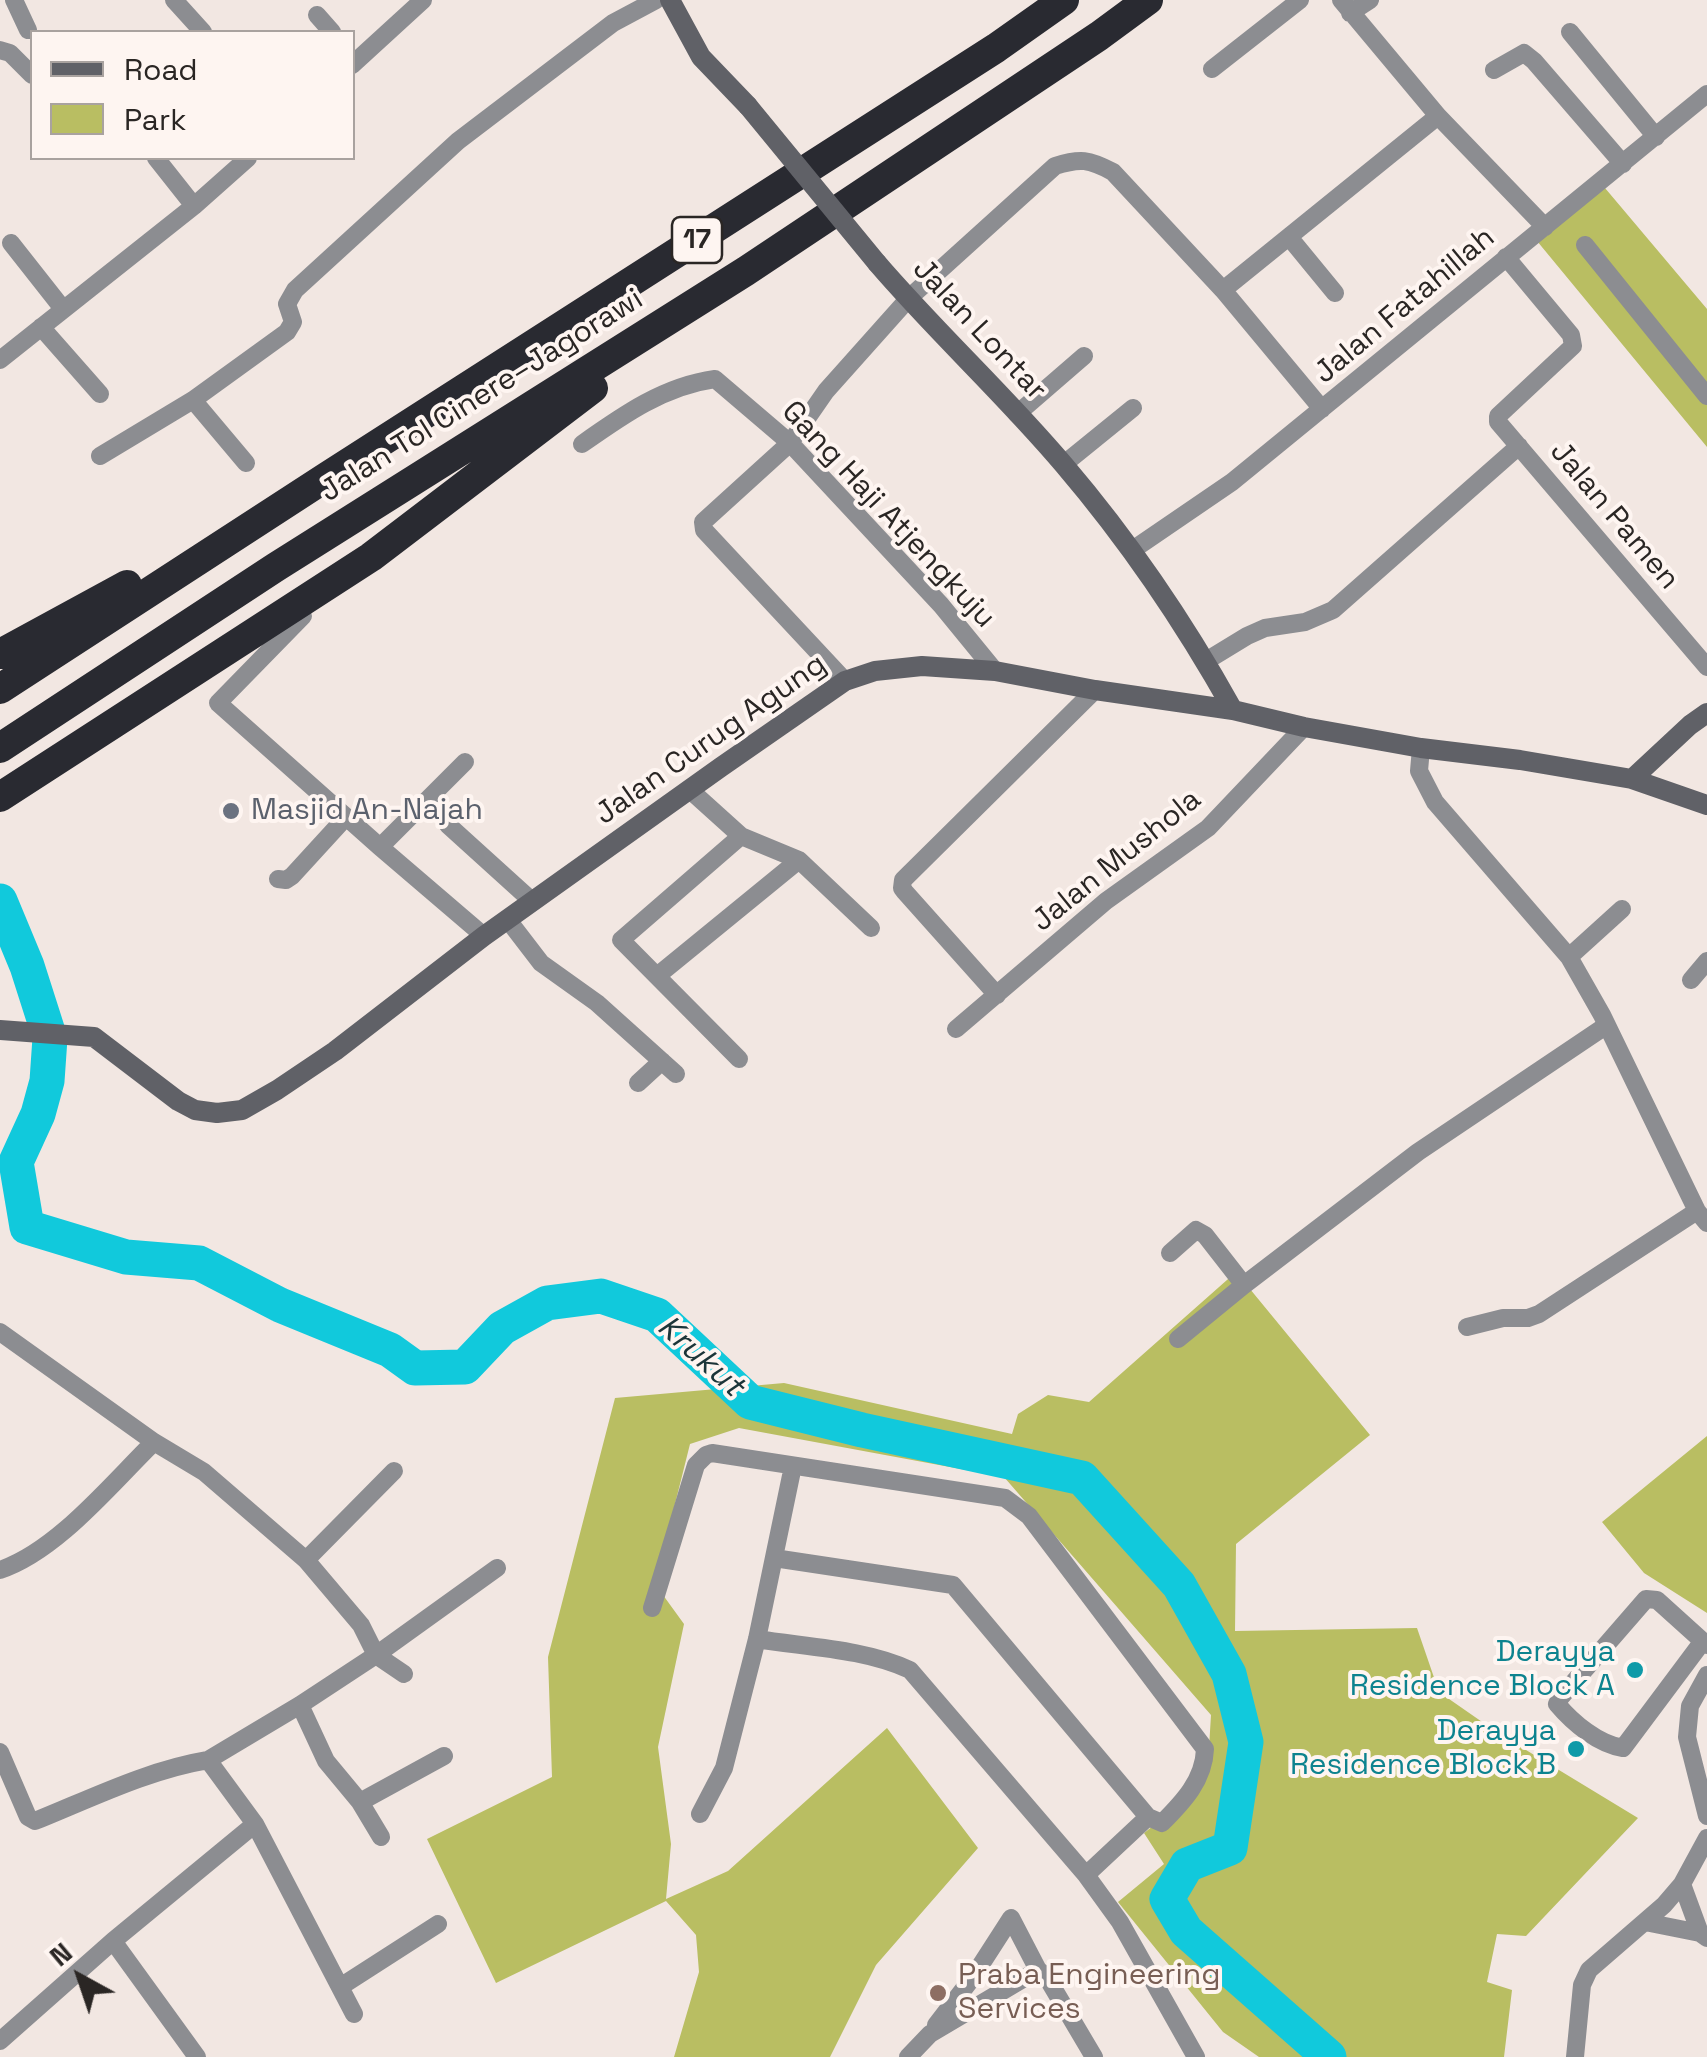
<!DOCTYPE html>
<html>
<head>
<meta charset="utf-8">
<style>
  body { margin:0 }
  #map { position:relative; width:1707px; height:2057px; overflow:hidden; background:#f2e7e2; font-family:"Space Grotesk",sans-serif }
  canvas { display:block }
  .legend { position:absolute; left:30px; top:30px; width:325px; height:130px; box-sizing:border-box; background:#fef5f1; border:2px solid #a9a29f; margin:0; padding:12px 18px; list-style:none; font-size:30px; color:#2a2624 }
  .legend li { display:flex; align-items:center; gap:20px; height:50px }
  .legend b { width:50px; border:2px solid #a9a29f }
  .north { position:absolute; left:30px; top:1927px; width:100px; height:100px; -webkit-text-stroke:8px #fef5f1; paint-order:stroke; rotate:320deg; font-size:28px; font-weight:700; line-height:40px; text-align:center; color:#2a2624 }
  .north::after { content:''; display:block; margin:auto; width:35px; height:45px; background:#2a2624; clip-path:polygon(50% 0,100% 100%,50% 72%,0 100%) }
</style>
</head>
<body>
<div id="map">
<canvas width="1707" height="2057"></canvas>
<ul class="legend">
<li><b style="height:12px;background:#606167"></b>Road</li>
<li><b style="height:28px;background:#b9be62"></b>Park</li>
</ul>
<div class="north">N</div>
</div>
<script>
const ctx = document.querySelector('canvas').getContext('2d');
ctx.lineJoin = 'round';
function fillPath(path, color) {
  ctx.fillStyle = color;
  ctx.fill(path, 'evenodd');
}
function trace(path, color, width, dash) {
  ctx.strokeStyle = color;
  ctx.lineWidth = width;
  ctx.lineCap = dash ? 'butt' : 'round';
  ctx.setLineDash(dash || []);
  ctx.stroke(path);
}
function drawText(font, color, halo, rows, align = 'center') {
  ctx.font = font + ' "Space Grotesk",sans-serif';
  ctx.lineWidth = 8;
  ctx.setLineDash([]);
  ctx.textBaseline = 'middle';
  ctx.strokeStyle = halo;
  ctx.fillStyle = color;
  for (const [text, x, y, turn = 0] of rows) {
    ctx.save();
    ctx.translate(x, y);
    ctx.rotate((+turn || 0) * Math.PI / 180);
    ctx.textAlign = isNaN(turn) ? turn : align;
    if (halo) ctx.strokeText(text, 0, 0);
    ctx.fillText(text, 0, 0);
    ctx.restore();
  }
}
fillPath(new Path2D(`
  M 1605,188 L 1707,309 L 1707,447 L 1537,241 Z
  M 1236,1272 L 1370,1435 L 1236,1544 L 1235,1631 L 1417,1628 L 1439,1692 L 1498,1733 L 1638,1818 L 1526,1936 L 1497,1934 L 1487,1982 L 1512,1990 L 1504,2057 L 1259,2057 L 1223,2032 L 1118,1902 L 1164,1864 L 1144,1833 L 1186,1800 L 1208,1764 L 1211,1715 L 1004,1477 L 739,1428 L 690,1444 L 655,1584 L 684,1624 L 658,1747 L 671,1844 L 666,1899 L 728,1871 L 887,1728 L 978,1848 L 876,1965 L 830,2057 L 674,2057 L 699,1972 L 696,1935 L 666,1901 L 496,1983 L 427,1839 L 552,1777 L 548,1657 L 615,1398 L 784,1383 L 1012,1434 L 1018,1414 L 1048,1395 L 1089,1402 Z
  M 1707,1436 L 1707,1613 L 1644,1573 L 1602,1522 Z`), '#b9be62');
trace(new Path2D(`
  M 0,901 L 27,966 L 50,1038 L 47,1081 L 38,1114 L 16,1162 L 27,1227 L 126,1257 L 199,1263 L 280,1305 L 390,1350 L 415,1368 L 465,1367 L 502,1328 L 547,1303 L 601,1296 L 657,1315 L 750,1402 L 862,1430 L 1082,1478 L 1179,1585 L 1229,1674 L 1246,1742 L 1230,1848 L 1187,1865 L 1167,1899 L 1186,1931 L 1329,2057`), '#11c9dc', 35);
trace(new Path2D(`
  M 14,0 L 28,30
  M 174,0 L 203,32
  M 1341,0 L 1438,116 L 1545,227
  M 1350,13 L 1370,0
  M 317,15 L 332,32
  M 1570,32 L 1656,137
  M 0,50 L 10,53 L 32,75
  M 352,65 L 423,0
  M 1212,69 L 1300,0
  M 1494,70 L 1524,53 L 1534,61 L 1623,164
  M 156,158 L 194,206
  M 1289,237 L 1335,293
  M 11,243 L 63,309
  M 1585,245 L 1707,396
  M 1506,257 L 1571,335 L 1573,346 L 1498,416 L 1498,422 L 1707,667
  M 41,327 L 100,394
  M 0,360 L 194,206 L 248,158
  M 193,400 L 246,463
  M 1322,409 L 1223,290 L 1438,116
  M 1017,414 L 1084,356
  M 582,444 C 623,415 664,386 715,379 L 790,443 L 941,605 L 995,671
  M 100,456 L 193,400 L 287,332 L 293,322 L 287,304 L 295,290 L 458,141 L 613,23 L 656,0
  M 1064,464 L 1133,408
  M 1131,551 L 1232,482 L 1707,94
  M 303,616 L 218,703 L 380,847 L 484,936
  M 1206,661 L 1247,636 L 1265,628 L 1305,622 L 1333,610 L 1519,446
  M 845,681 L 704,530 L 703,522 L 790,443 L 826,391 L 909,298 L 1055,166 C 1080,158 1089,159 1113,172 L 1223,290
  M 1421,748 L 1419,771 L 1435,802 L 1569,957 L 1602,1015 L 1697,1211 L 1707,1223
  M 690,790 L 741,836
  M 448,825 L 533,902
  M 380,847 L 465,762
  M 278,879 L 286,880 L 292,876 L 346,817
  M 508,920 L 541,963 L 597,1003 L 676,1074
  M 1569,957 L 1622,909
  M 657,976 L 799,860
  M 1691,980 L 1707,961
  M 997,995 L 905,892 L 902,888 L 903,880 L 1095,690
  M 956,1029 L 1106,901 L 1208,828 L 1304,727
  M 739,1059 L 621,940 L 741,836 L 799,860 L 871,928
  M 638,1083 L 662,1061
  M 1170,1253 L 1196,1230 L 1205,1235 L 1244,1285
  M 1467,1327 L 1503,1318 L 1528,1318 L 1539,1314 L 1697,1211
  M 0,1332 L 154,1442 L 204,1472 L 306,1560 L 361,1625 L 376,1655 L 300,1705 L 208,1760 L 255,1824 L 354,2014
  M 1178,1339 L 1244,1285 L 1418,1152 L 1607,1025
  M 306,1560 L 394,1471
  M 0,1570 C 57,1551 111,1484 154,1442
  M 652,1608 L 696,1465 L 706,1455 L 712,1453 L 1005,1498 L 1029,1516 L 1205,1749 C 1204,1780 1183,1802 1162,1823 L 1148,1817 L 953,1585 L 774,1558
  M 757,1639 C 806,1647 866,1649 910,1670 L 1086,1875 L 1120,1922 L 1196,2057
  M 1703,1641 L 1623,1748 C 1598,1744 1573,1723 1557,1704 L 1560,1698 L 1646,1599 L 1657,1600 L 1707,1645
  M 404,1674 L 376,1655 L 497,1568
  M 1707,1675 L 1690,1706 L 1687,1737 L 1707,1816
  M 300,1705 L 326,1761 L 360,1802 L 381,1837
  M 0,1752 L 28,1817 L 35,1821 C 92,1798 148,1770 208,1760
  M 360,1802 L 444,1756
  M 700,1814 L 724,1768 L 757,1639 L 793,1466
  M 1086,1875 L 1148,1817
  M 1682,1884 L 1700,1933
  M 1645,1922 L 1700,1933 L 1707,1938
  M 113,1941 L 197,2057
  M 340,1987 L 438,1924
  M 936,2025 L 973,1977 L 1011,1918 L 1038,1970
  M 0,2041 L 113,1941 L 255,1824
  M 908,2057 L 930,2034 L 1038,1970 L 1046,1976 L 1094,2057
  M 1575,2057 L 1582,1985 L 1589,1970 L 1664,1905 L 1682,1884 L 1707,1838`), '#8c8d91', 18);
trace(new Path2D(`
  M 670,0 L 701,57 L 748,106
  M 877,263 C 937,333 1005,395 1064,465 C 1128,540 1185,624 1233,710
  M 1632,779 L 1690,725 L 1707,713
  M 0,1030 L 94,1037 L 178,1101 L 195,1110 L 217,1113 L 242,1110 L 277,1090 L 335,1051 L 484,936 L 721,767 L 845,681 L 875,671 L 922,666 L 995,671 L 1095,690 L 1233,710 L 1304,727 L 1421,748 L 1520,760 L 1632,779 L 1707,805`), '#606167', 20);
trace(new Path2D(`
  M 0,654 L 127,585
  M 0,689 L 328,476 L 996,48 L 1064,0
  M 0,748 L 276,567 L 746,271 L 1099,36 L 1148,0
  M 0,797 L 371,557 L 593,388`), '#292a31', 30);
trace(new Path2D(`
  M 748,106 L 877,263`), '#606167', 20);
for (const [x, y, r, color] of [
  [231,811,10,"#6b7280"],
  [1635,1670,10,"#0f9aa8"],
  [1576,1749,10,"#0f9aa8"],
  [938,1993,10,"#8d6e63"]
]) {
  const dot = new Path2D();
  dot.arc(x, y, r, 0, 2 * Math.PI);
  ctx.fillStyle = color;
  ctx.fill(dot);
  trace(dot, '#fef5f1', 4);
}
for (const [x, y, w] of [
  [697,240,50]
]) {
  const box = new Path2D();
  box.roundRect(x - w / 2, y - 23, w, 46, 8);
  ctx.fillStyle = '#fef5f1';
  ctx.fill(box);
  trace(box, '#2a2624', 2.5);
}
drawText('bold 28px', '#2a2624', null, [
  ["17",697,240]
]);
drawText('30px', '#2a2624', '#fef5f1', [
  ["Jalan Fatahillah",1405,306,-40],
  ["Jalan Lontar",979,330,47],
  ["Jalan Tol Cinere–Jagorawi",482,396,-32],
  ["Gang Haji Atjengkuju",888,515,47],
  ["Jalan Pamen",1614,516,50],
  ["Jalan Curug Agung",711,740,-35],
  ["Jalan Mushola",1117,861,-39]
]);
drawText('30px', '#5b616d', '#fef5f1', [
  ["Masjid An-Najah",251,811]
], 'left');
drawText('30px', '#0d838f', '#fef5f1', [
  ["Derayya",1615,1653],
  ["Residence Block A",1615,1687],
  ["Derayya",1556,1732],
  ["Residence Block B",1556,1766]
], 'right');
drawText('30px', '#785e54', '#fef5f1', [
  ["Praba Engineering",958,1976],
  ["Services",958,2010]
], 'left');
drawText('italic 32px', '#1c3539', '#fef5f1', [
  ["Krukut",700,1357,42]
]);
</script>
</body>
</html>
